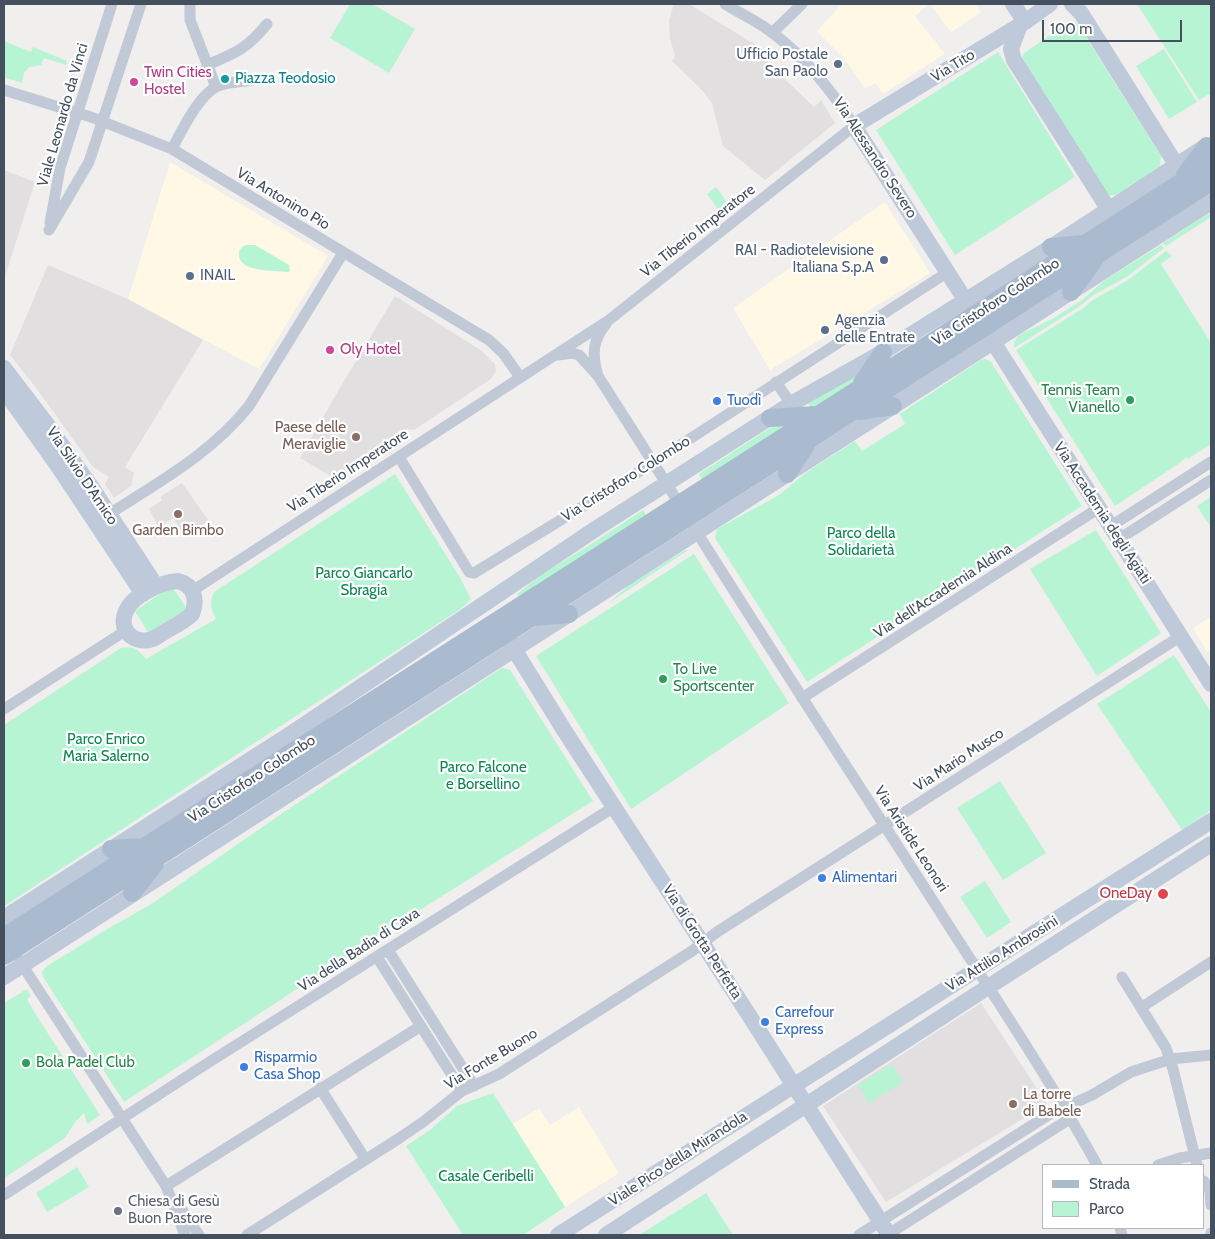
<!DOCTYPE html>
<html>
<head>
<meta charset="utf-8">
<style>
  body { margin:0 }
  #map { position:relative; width:1215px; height:1239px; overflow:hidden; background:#f1eeee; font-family:Cabin,sans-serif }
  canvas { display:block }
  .frame { position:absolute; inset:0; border:5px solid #44505e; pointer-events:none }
  .legend { position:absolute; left:1042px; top:1164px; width:162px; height:65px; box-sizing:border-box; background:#fff; border:1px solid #b4b9bf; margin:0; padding:6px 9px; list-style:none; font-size:15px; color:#44505e }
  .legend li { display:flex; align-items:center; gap:10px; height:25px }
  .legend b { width:25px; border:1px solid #b4b9bf }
  .scale { position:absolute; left:1042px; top:20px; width:140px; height:22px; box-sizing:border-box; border:2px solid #44505e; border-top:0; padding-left:6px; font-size:15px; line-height:18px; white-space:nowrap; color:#44505e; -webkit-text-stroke:4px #fff; paint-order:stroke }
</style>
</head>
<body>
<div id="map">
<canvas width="1215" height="1239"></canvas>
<div class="frame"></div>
<ul class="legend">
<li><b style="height:6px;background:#aabbd0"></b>Strada</li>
<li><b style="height:14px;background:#b7f4d3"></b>Parco</li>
</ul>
<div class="scale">100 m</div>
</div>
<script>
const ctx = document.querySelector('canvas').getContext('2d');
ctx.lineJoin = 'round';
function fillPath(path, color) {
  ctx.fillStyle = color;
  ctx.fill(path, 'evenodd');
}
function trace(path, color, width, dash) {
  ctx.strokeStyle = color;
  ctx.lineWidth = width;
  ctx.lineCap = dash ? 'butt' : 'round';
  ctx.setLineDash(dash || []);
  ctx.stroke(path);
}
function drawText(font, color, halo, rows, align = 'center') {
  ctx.font = font + ' Cabin,sans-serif';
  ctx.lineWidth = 4.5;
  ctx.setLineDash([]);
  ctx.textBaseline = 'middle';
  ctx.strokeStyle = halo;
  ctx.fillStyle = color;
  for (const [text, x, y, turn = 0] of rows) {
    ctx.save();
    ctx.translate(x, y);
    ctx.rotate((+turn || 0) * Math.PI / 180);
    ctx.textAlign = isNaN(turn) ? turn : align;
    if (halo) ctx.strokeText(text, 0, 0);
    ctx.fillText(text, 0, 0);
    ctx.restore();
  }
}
fillPath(new Path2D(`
  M 838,4 L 929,4 L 915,16 L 945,54 L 883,94 L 876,83 L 865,88 L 843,57 L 817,31 L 840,6 Z
  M 930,4 L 975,4 L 981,12 L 951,32 Z
  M 170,162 L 328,256 L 259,369 L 128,299 Z
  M 885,202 L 930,273 L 770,370 L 733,308 Z
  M 1211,616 L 1211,650 L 1207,652 L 1193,628 Z
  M 579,1107 L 619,1173 L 565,1207 L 513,1124 L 539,1108 L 550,1125 Z`), '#fef8e5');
fillPath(new Path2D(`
  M 674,4 L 689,4 L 772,55 L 767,62 L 814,107 L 821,100 L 835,123 L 765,180 L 723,146 L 712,103 L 702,90 L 672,61 L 675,56 L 670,39 L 669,20 Z
  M 4,170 L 35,182 L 4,279 Z
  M 48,265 L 128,299 L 203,340 L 125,467 L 134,473 L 131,486 L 114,498 L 105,484 L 109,477 L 93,467 L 37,389 L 10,355 Z
  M 395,296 L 482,351 L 495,364 L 496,371 L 491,379 L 414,430 L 407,429 L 400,434 L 399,441 L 339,481 L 300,458 L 338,391 Z
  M 182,483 L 209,521 L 186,537 L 173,518 L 159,527 L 149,509 L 162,500 L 160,497 Z
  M 981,1003 L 1047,1104 L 886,1202 L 823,1106 Z`), '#e2dfe0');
fillPath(new Path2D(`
  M 350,4 L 372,4 L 415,29 L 389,73 L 330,38 Z
  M 1137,4 L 1211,4 L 1211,93 L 1199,100 Z
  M 1070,21 L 1077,23 L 1161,156 L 1160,167 L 1116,195 L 1108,195 L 1022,60 L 1023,54 Z
  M 4,41 L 31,52 L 33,47 L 67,61 L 66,65 L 44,58 L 41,65 L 29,67 L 24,73 L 22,83 L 4,77 Z
  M 1164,49 L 1197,102 L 1169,119 L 1136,66 Z
  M 998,52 L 1075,177 L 955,255 L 876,130 Z
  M 716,187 L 731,208 L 722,215 L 707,194 Z
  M 1211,212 L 1211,217 L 1166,246 L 1163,243 Z
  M 246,245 L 255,245 L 289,265 L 290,271 L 288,272 C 275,270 238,273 239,254 C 239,249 242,247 246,245 Z
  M 1161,245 L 1164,248 L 1128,276 L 1092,296 L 1080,306 L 1014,348 L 1014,342 L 1019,335 L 1052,319 L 1082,300 L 1105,280 Z
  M 1166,251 L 1172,256 L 1161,264 L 1211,343 L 1211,444 L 1188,459 L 1187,457 L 1181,461 L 1181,462 L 1115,506 L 1016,350 L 1082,309 L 1093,300 L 1128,280 Z
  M 985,359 L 991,362 L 1082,506 L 807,682 L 715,538 L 717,529 L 779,495 L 807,472 L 855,441 L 862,451 L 905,424 L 900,414 L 981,360 Z
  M 869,368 L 857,383 L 812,411 L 808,403 Z
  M 798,421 L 702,481 L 699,474 L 776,424 Z
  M 395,474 L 459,576 L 471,599 L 462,608 L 4,906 L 4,725 L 121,648 C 133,645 139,650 146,659 L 216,619 C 211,609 209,603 214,592 Z
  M 1211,497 L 1211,527 L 1197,506 Z
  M 643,510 L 647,517 L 520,598 L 517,594 L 542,574 L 585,548 Z
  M 1096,530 L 1161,633 L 1097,676 L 1030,569 Z
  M 685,550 L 688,550 L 609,603 L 629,585 Z
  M 694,554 L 789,703 L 631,809 L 536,656 Z
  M 169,588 L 173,588 L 185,606 L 185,610 L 150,632 L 147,631 L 135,611 Z
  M 1174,655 L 1211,712 L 1211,810 L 1182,830 L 1097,704 Z
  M 502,668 L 510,670 L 593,801 L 369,942 L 124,1102 L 43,977 L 42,972 L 47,966 L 109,928 L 150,905 L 284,812 Z
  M 1000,781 L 1046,853 L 1003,880 L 957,808 Z
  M 985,881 L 1011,922 L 987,938 L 960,897 Z
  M 27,989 L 31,996 L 27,999 L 33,1010 L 100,1115 L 87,1124 L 84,1113 L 76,1121 L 65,1138 L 4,1178 L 4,1003 Z
  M 892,1064 L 903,1082 L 869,1103 L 858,1085 Z
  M 493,1093 L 565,1207 L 523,1235 L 463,1235 L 406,1146 L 430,1130 L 457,1106 Z
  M 77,1167 L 89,1187 L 47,1212 L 36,1193 Z
  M 706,1193 L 733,1235 L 639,1235 Z`), '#b7f4d3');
trace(new Path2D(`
  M 190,4 L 190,20 L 216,87
  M 772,33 L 802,4
  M 207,65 C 235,53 247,49 267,24
  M 4,90 L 91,117 L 172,149 L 489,340 L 503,353 L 520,377
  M 172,149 C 181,132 199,94 218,86 C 228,82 241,82 253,80
  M 50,223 L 60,168 L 112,4
  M 49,230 L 89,162 L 141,4
  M 558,355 L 572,353 L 579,355 L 598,376 L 682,508
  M 597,372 C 592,353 593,340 606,324
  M 776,382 L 791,404
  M 399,457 L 469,572 L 474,573 L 623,482 L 948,272
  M 103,518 C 155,484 210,455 249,406 L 343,253
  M 693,526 C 777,660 864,793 949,926 C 1000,1005 1052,1083 1097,1165
  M 1111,526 L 1211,462
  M 1119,539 L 1211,480
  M 192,591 L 609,320 L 854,126 C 832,91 807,59 774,34 C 759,22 741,14 725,4
  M 802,698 L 1099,508
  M 4,709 L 125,631
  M 388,950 L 474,1086
  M 377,957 L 462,1091
  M 19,960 L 166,1186 L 185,1235
  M 1122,977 L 1166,1048 L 1173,1069 L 1197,1165
  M 1142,1007 L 1211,962
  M 320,1088 L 362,1154
  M 1158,1165 L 1180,1158 L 1211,1153
  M 1204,1181 L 1210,1191 L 1211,1188
  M 166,1186 L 421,1026
  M 1210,1191 L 1211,1205
  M 4,1195 L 203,1066 L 614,807
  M 172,1202 L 182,1210 L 199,1235
  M 1120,1228 L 1122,1235
  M 247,1235 L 398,1139 L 423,1122 L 462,1091 L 499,1074 L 692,951 L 717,932 L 1181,636
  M 859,1235 L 1050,1114 L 1092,1095 L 1131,1072 L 1171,1059 L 1211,1055
  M 887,1235 L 1071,1118
  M 1211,1235 L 1211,1233`), '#c0c9d5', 11);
trace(new Path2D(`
  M 1013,4 L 1025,22
  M 1072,4 L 1081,13 L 1177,166
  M 1020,25 L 1011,49 L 1014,60 L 1109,210
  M 971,309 L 854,126 L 1025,22 L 1050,4
  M 988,334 L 1211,684
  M 4,368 L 49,427 L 90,485 L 156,586
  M 4,390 L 58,466 L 143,594
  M 178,581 C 194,585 198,600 192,614 C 185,621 175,626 166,631 C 161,634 155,639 149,640 C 131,643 118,628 126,611 C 133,595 161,582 178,581 Z
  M 509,641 L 564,730 L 747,1012 L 889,1235
  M 4,918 L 292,733 L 597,528 L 791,404 L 883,352 L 1051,247 L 1203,148
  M 4,977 L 1211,202
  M 558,1235 L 1211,821
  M 606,1235 L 971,998 L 1211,844`), '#bec9d9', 16);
trace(new Path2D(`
  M 1185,175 L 1207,146
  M 1051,247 L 1083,244
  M 1071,292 L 1093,262
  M 862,383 L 883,352
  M 859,411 L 893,406
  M 770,418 L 816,415
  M 787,474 L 806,445
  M 536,617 L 569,614
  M 111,849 L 143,847
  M 132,893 L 155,864
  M 4,937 L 1211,163
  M 4,956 L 1211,182`), '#aabbd0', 18);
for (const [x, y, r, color] of [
  [838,64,5,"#5c6f8a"],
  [225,79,5,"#0f9aa8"],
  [134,82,5,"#d1479c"],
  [884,260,5,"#5c6f8a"],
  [190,276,5,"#5c6f8a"],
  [825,330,5,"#5c6f8a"],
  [330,350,5,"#d1479c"],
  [1130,400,5,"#2e9e5b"],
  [717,401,5,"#3f7fe0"],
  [356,437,5,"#8d6e63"],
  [178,514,5,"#8d6e63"],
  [663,679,5,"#2e9e5b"],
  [822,878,5,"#3f7fe0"],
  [1163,894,6,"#e0444e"],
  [765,1022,5,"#3f7fe0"],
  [26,1063,5,"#2e9e5b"],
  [244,1067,5,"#3f7fe0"],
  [1013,1104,5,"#8d6e63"],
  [118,1211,5,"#6b7280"]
]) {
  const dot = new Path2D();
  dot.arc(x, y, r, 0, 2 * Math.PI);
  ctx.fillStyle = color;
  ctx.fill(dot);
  trace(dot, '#fff', 2);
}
drawText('15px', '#4e5e75', '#fff', [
  ["Ufficio Postale",828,55],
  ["San Paolo",828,72],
  ["RAI - Radiotelevisione",874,251],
  ["Italiana S.p.A",874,268],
  ["INAIL",200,276,"left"],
  ["Agenzia",835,321,"left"],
  ["delle Entrate",835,338,"left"]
], 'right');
drawText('15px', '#44505e', '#fff', [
  ["Via Tito",953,66,-32],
  ["Viale Leonardo da Vinci",63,115,-74],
  ["Via Alessandro Severo",875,158,57],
  ["Via Antonino Pio",283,199,31],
  ["Via Tiberio Imperatore",698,231,-38],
  ["Via Cristoforo Colombo",996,302,-33],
  ["Via Tiberio Imperatore",348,471,-33],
  ["Via Silvio D'Amico",82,476,56],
  ["Via Cristoforo Colombo",626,479,-32],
  ["Via Accademia degli Agiati",1102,513,57],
  ["Via dell'Accademia Aldina",943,591,-33],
  ["Via Mario Musco",959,760,-33],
  ["Via Cristoforo Colombo",252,779,-33],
  ["Via Aristide Leonori",911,839,57],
  ["Via di Grotta Perfetta",702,942,57],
  ["Via della Badia di Cava",359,950,-33],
  ["Via Attilio Ambrosini",1002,954,-32],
  ["Via Fonte Buono",491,1059,-31],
  ["Viale Pico della Mirandola",678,1159,-33]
]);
drawText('15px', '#b23c85', '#fff', [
  ["Twin Cities",144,73],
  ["Hostel",144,90],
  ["Oly Hotel",340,350]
], 'left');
drawText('15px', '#0d838f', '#fff', [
  ["Piazza Teodosio",235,79]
], 'left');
drawText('15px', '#27864d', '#fff', [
  ["Tennis Team",1120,391,"right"],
  ["Vianello",1120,408,"right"],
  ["To Live",673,670],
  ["Sportscenter",673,687],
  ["Bola Padel Club",36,1063]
], 'left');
drawText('15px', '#366cbe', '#fff', [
  ["Tuodì",727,401],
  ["Alimentari",832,878],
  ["Carrefour",775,1013],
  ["Express",775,1030],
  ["Risparmio",254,1058],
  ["Casa Shop",254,1075]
], 'left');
drawText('15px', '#785e54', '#fff', [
  ["Paese delle",346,428],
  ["Meraviglie",346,445],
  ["Garden Bimbo",178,531,"center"],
  ["La torre",1023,1095,"left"],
  ["di Babele",1023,1112,"left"]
], 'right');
drawText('15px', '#0c8753', '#fff', [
  ["Parco della",861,534],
  ["Solidarietà",861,551],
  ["Parco Giancarlo",364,574],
  ["Sbragia",364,591],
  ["Parco Enrico",106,740],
  ["Maria Salerno",106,757],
  ["Parco Falcone",483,768],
  ["e Borsellino",483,785],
  ["Casale Ceribelli",486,1177]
]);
drawText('15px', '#be3a42', '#fff', [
  ["OneDay",1152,894]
], 'right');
drawText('15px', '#5b616d', '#fff', [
  ["Chiesa di Gesù",128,1202],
  ["Buon Pastore",128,1219]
], 'left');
</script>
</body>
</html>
